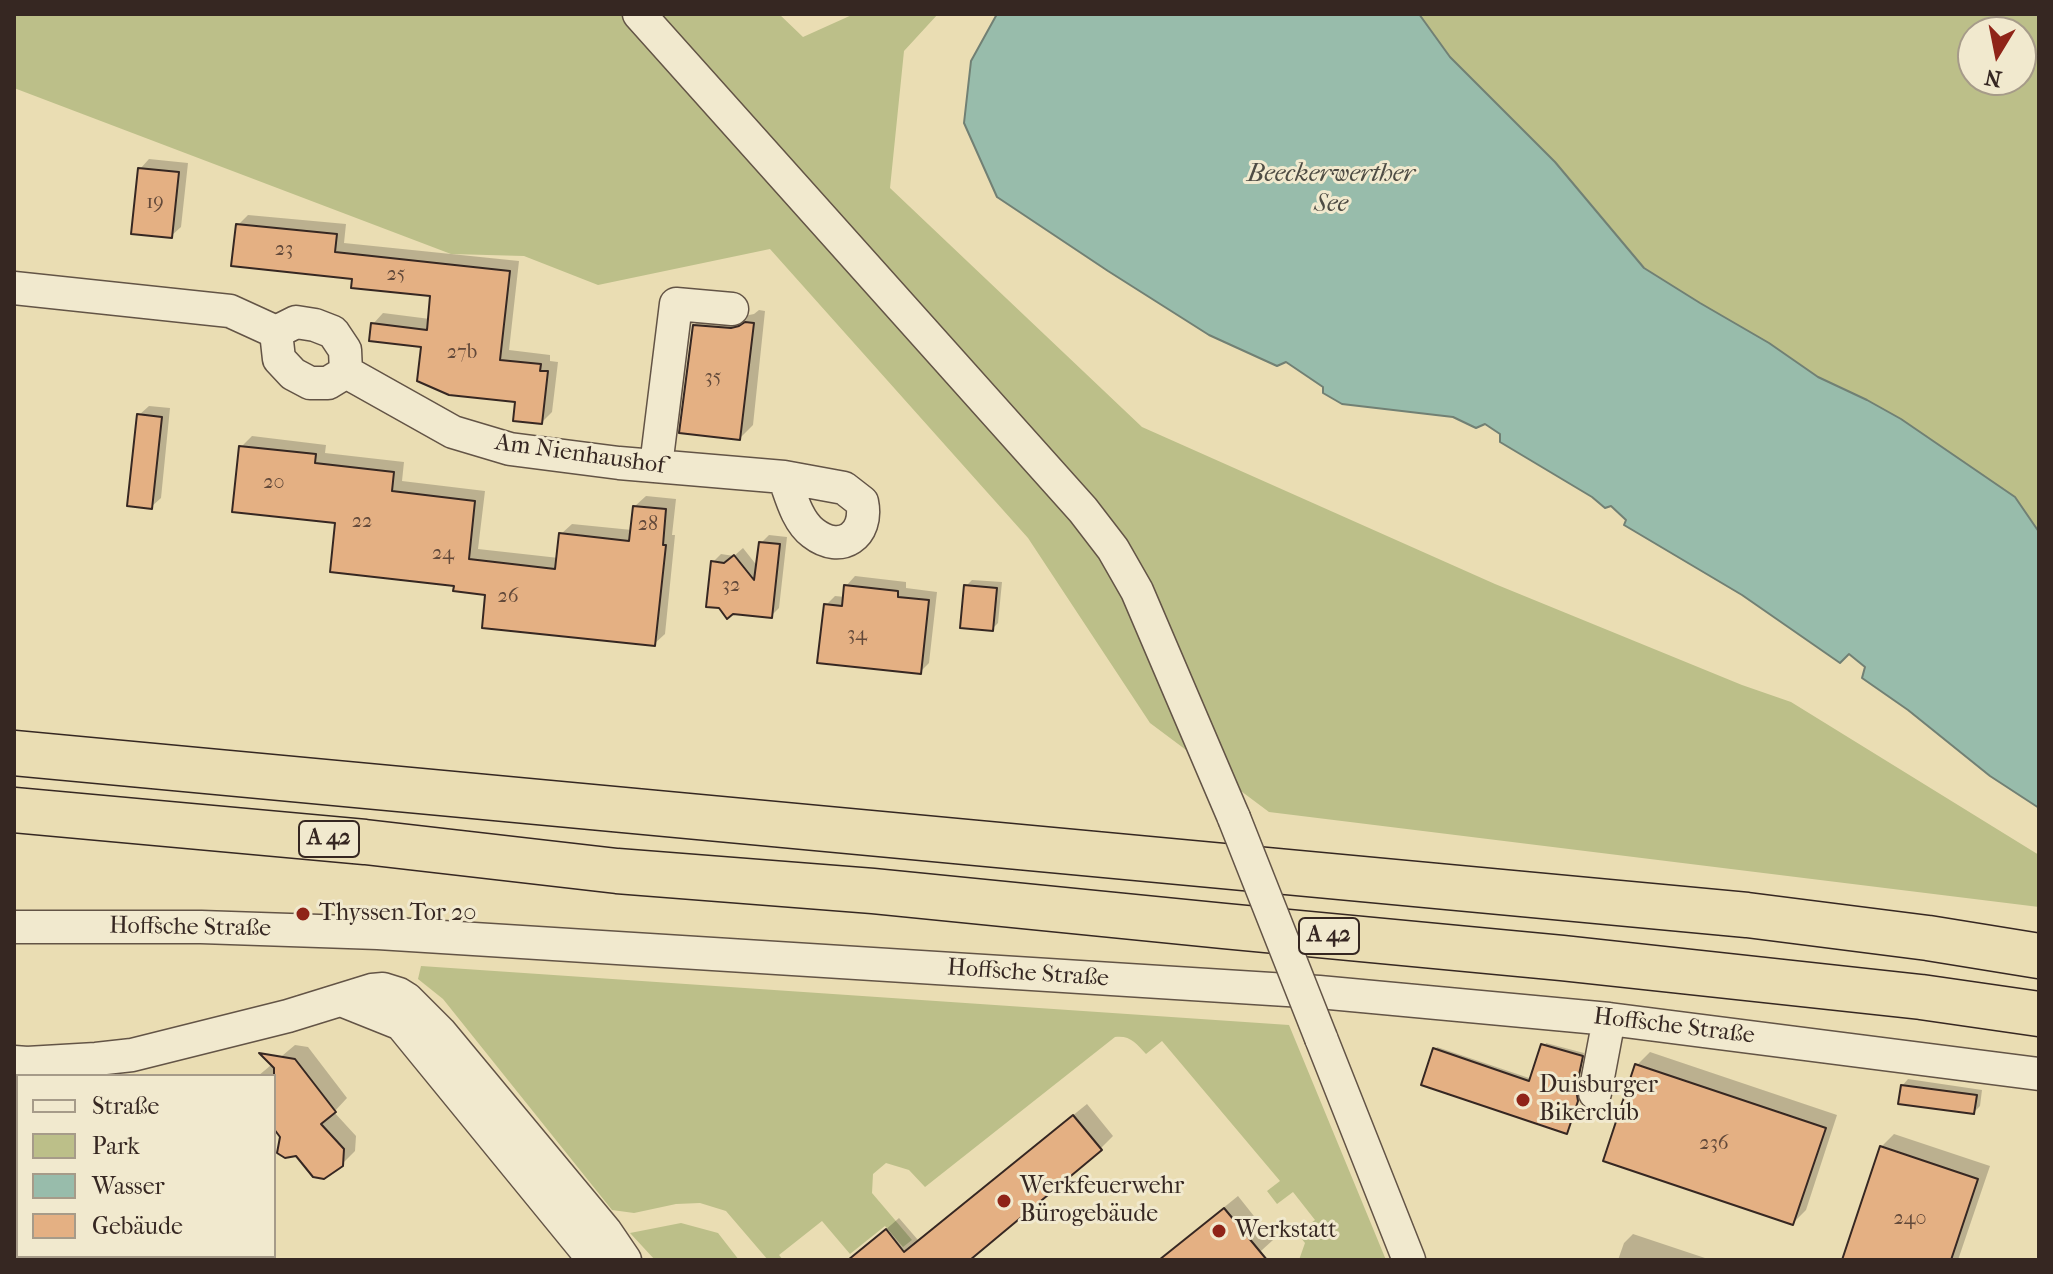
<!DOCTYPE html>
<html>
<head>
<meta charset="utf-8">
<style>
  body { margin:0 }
  #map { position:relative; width:2053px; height:1274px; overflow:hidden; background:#eaddb3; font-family:"IM FELL French Canon",serif }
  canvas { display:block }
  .frame { position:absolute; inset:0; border:16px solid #362722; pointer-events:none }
  .legend { position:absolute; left:16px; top:1074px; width:260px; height:184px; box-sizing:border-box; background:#f1e9ce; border:2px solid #a69b89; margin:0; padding:10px 14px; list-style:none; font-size:24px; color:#362722 }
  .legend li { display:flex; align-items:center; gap:16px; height:40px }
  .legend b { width:40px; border:2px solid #a69b89 }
  .north { position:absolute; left:1957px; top:16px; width:80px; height:80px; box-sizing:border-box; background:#f1e9ce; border:2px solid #a69b89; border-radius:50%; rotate:190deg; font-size:22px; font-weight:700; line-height:32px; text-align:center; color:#362722 }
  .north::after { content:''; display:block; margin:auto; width:28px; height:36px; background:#8f2418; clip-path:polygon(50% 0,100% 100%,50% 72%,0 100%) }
</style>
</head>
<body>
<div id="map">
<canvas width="2053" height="1274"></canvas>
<div class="frame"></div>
<ul class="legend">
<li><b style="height:10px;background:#f1e9ce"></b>Straße</li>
<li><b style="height:22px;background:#bcbf89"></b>Park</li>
<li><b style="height:22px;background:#98bcab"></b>Wasser</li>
<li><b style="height:22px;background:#e4b083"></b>Gebäude</li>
</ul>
<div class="north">N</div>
</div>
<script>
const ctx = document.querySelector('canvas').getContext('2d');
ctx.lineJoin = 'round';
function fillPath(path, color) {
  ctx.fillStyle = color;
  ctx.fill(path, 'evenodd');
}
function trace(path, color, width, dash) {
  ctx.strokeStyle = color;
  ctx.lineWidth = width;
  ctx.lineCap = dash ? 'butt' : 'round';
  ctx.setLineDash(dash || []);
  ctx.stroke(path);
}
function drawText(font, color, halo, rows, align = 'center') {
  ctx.font = font + ' "IM FELL French Canon",serif';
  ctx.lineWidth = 6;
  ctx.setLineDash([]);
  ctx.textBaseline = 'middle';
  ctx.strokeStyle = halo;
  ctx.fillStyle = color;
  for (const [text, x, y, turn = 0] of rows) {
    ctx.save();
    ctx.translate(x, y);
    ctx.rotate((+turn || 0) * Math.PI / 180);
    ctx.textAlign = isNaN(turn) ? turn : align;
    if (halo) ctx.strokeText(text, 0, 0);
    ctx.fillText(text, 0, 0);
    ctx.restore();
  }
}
fillPath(new Path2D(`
  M 14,14 L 779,14 L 803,37 L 854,14 L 938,14 L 904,51 L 890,188 L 1142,427 L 1495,584 L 1742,685 L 1791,702 L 2039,855 L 2039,907 L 1269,812 L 1150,723 L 1028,538 L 770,249 L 598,285 L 524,256 L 451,254 L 14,88 Z
  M 1419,14 L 2039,14 L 2039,532 L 2015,497 L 1901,419 L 1867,400 L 1818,377 L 1769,343 L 1700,303 L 1644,268 L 1555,162 L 1450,57 ZM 1973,32 L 2021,32 L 2021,80 L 1973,80 Z
  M 421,966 L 1289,1025 L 1386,1260 L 1299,1260 L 1305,1243 L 1297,1233 L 1315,1220 L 1293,1192 L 1277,1204 L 1267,1191 L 1280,1181 L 1162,1041 L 1146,1054 C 1136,1043 1130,1035 1115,1037 L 925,1187 L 909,1170 L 886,1163 L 873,1174 L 872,1193 L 912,1240 L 903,1247 L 885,1226 L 850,1254 L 822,1221 L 779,1255 L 783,1260 L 768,1260 L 726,1211 L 700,1203 L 676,1204 L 634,1213 L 612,1210 L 443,999 L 418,979 Z
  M 681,1223 L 718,1233 L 739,1260 L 655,1260 L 630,1233 Z`), '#bcbf89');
const water = new Path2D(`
  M 997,14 L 1419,14 L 1450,57 L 1555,162 L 1644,268 L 1700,303 L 1769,343 L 1818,377 L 1867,400 L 1901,419 L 2015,497 L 2039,532 L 2039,808 L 1990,776 L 1908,710 L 1862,678 L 1865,667 L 1849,654 L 1840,663 L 1742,595 L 1624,525 L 1626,520 L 1611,506 L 1605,508 L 1592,497 L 1500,442 L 1500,434 L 1485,424 L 1476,428 L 1453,417 L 1342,404 L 1323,393 L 1323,387 L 1286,362 L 1277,366 L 1209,335 L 1108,271 L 997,197 L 964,123 L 971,61 Z`);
fillPath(water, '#98bcab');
trace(water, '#718074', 2);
fillPath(new Path2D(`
  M 149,159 L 188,163 L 181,227 L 171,236 L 140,169 Z
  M 248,215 L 346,224 L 344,243 L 519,261 L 509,350 L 550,355 L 550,361 L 558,362 L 552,412 L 542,422 L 517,400 L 423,345 L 373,324 L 383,313 L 430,319 L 432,295 L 354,277 L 238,225 Z
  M 759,310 L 765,311 L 753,425 L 740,438 L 694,325 L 707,313 L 744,316 L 754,314 Z
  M 149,406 L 170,408 L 161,498 L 151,507 L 139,415 Z
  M 252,436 L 326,445 L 325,453 L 404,462 L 402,481 L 485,491 L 478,549 L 559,558 L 561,534 L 572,524 L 632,530 L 635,506 L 646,496 L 676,499 L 672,535 L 675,535 L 665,634 L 654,644 L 456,584 L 338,522 L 241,447 Z
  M 769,535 L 787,537 L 779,608 L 771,616 L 713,562 L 721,554 L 734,556 L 743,548 L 758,567 L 761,543 Z
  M 855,576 L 906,582 L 906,588 L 937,592 L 929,663 L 920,672 L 826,605 L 835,596 L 845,597 L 846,586 Z
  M 972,580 L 1002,582 L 998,623 L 992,629 L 966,586 Z
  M 1546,1043 L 1584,1053 L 1578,1086 L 1580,1097 L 1566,1132 L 1435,1050 L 1437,1047 L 1532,1079 Z
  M 295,1045 L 308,1047 L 347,1098 L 334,1112 L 356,1136 L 355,1151 L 342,1164 L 282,1138 L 274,1128 L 274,1076 L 258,1076 Z
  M 1650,1052 L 1837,1115 L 1806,1210 L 1793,1223 L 1637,1065 Z
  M 1908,1079 L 1982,1090 L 1980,1106 L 1974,1112 L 1902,1086 Z
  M 1087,1104 L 1113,1136 L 1100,1149 L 967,1260 L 852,1259 L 899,1218 L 918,1240 Z
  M 1894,1134 L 1990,1166 L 1958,1260 L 1844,1260 L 1881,1147 Z
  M 1238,1196 L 1273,1240 L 1251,1260 L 1159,1260 Z
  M 1633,1234 L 1711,1260 L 1618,1260 L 1624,1243 Z`), '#0003');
const building = new Path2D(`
  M 138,168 L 179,172 L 172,238 L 131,234 Z
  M 236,224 L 337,234 L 335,252 L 510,271 L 500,360 L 541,364 L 540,371 L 548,371 L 542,424 L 513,421 L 515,402 L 449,395 L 417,381 L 421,347 L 369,341 L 371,323 L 427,330 L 430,296 L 351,288 L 352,279 L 231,266 Z
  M 745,322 L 754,323 L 740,440 L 679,433 L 693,325 L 731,328 L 739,326 Z
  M 137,414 L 162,417 L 152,509 L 127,506 Z
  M 239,446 L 316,454 L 315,463 L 394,472 L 392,491 L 475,501 L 469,559 L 555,569 L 559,533 L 629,541 L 633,506 L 666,509 L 663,545 L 666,545 L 655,646 L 482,628 L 485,595 L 453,591 L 454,586 L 330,572 L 335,523 L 232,512 Z
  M 759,542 L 780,544 L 772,618 L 733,614 L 727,619 L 719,608 L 706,607 L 711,561 L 724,563 L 734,555 L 754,580 Z
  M 844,585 L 898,591 L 898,597 L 929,600 L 921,674 L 817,663 L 824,604 L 842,606 Z
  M 964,585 L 997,588 L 993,631 L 960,628 Z
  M 1541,1044 L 1583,1056 L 1576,1089 L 1578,1101 L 1567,1134 L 1421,1085 L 1433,1048 L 1529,1081 Z
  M 259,1053 L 295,1059 L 336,1112 L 321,1124 L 344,1149 L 343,1166 L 324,1179 L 313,1177 L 296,1156 L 285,1158 L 277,1153 L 280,1137 L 274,1129 L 274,1068 Z
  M 1635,1064 L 1826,1128 L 1793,1225 L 1603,1161 Z
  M 1901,1085 L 1977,1095 L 1974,1114 L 1898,1104 Z
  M 1073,1115 L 1102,1150 L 970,1260 L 848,1260 L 886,1229 L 904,1252 Z
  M 1880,1146 L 1978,1179 L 1951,1260 L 1842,1260 Z
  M 1224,1208 L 1267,1260 L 1159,1260 Z`);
fillPath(building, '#e4b083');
trace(building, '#362722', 2);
const minor = new Path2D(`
  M 639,14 L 1083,510 L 1113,549 L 1137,591 L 1234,818
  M 14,288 L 230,311 L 276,332 L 279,359 L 293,374 L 310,383 L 328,383 L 346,372 L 453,432 L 510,449 L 619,463 L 784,477 L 844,488 L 862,502 C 869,535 841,555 813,533 C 797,521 791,496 784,477
  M 276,332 L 296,322 L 315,325 L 333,332 L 345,350 L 346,372
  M 656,466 L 676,304 L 732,309
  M 14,927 L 201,927 L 378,933 L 1319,992 L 1609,1019 L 2039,1074
  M 341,1000 L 401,1024 L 594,1260
  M 1321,1038 L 1409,1260
  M 14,1062 L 27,1063 L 96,1059 L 132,1055 L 288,1016 L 372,990 L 383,989 L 399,994 L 407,999 L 440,1032 L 606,1232 L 625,1260
  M 1595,1093 L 1609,1019
  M 14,1099 L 18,1099
  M 192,1256 L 195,1260`);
const highway = new Path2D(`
  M 14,753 L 1747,915 L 1928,938 L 2039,956
  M 14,810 L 365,842 L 617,871 L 873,891 L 1224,926 L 1562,958 L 1921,997 L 2039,1014`);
trace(minor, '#635446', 35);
trace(highway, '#362722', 47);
trace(minor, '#f1e9ce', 32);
trace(highway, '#eaddb3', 44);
const minorBridge = new Path2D(`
  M 1234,818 L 1321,1038`);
trace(minorBridge, '#635446', 35, []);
trace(minorBridge, '#f1e9ce', 32);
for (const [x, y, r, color] of [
  [303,914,8,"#8f2418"],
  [1523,1100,8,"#8f2418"],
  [1004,1201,8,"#8f2418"],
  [1219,1231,8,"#8f2418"]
]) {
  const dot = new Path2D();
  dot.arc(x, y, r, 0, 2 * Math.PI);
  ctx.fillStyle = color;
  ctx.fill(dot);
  trace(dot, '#f1e9ce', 3);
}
drawText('20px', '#62493a', null, [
  ["19",155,203],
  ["23",284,250],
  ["25",396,275],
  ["27b",462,353],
  ["35",713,378],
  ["20",274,483],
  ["22",362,522],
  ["28",648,525],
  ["24",443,554],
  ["32",731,586],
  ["26",508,597],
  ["34",857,635],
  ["236",1714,1144],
  ["240",1910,1219]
]);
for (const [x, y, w] of [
  [329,839,60],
  [1329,936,60]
]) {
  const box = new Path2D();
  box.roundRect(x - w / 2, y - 18, w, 36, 6);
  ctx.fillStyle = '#f1e9ce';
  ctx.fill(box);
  trace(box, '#362722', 2);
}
drawText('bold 22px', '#362722', null, [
  ["A 42",329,839],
  ["A 42",1329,936]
]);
drawText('24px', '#362722', '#f1e9ce', [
  ["Am Nienhaushof",580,455,8],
  ["Hoffsche Straße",190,928,1],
  ["Hoffsche Straße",1028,974,4],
  ["Hoffsche Straße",1674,1027,7]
]);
drawText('24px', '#362722', '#f1e9ce', [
  ["Thyssen Tor 20",319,914],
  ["Duisburger",1539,1086],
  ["Bikerclub",1539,1114],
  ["Werkfeuerwehr",1020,1187],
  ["Bürogebäude",1020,1215],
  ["Werkstatt",1235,1231]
], 'left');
drawText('italic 26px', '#4e4c44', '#f1e9ce', [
  ["Beeckerwerther",1331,175],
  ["See",1331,205]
]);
</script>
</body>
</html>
